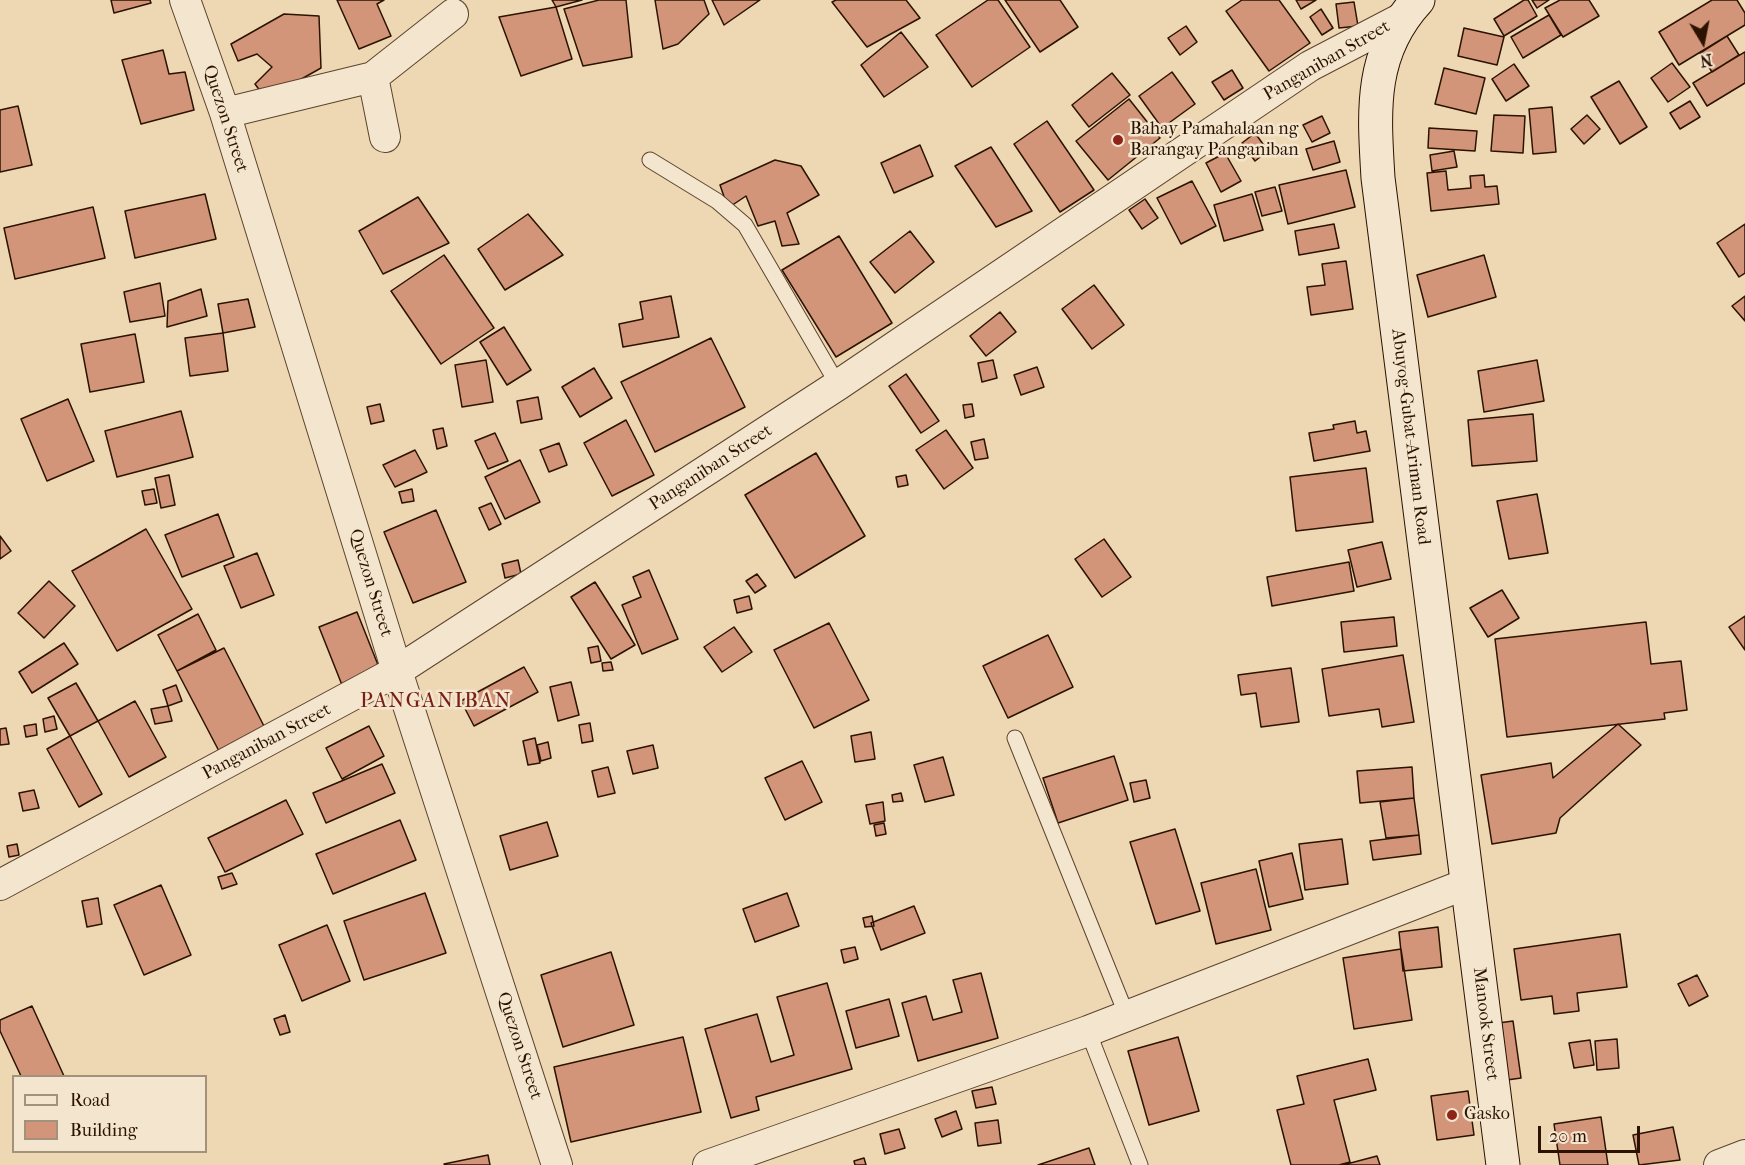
<!DOCTYPE html>
<html>
<head>
<meta charset="utf-8">
<style>
  body { margin:0 }
  #map { position:relative; width:1745px; height:1165px; overflow:hidden; background:#eed7b3; font-family:"IM FELL French Canon",serif }
  canvas { display:block }
  .legend { position:absolute; left:12px; top:1075px; width:195px; height:78px; box-sizing:border-box; background:#f4e5ce; border:2px solid #a4917c; margin:0; padding:8px 10px; list-style:none; font-size:18px; color:#2b1300 }
  .legend li { display:flex; align-items:center; gap:12px; height:30px }
  .legend b { width:30px; border:2px solid #a4917c }
  .north { position:absolute; left:1673px; top:12px; width:60px; height:60px; -webkit-text-stroke:4px #f4e5ce; paint-order:stroke; rotate:170deg; font-size:16px; font-weight:700; line-height:24px; text-align:center; color:#2b1300 }
  .north::after { content:''; display:block; margin:auto; width:21px; height:27px; background:#2b1300; clip-path:polygon(50% 0,100% 100%,50% 72%,0 100%) }
  .scale { position:absolute; left:1538px; top:1126px; width:102px; height:27px; box-sizing:border-box; border:3px solid #2b1300; border-top:0; padding-left:8px; font-size:18px; line-height:21px; white-space:nowrap; color:#2b1300; -webkit-text-stroke:4px #f4e5ce; paint-order:stroke }
</style>
</head>
<body>
<div id="map">
<canvas width="1745" height="1165"></canvas>
<ul class="legend">
<li><b style="height:8px;background:#f4e5ce"></b>Road</li>
<li><b style="height:16px;background:#d3957a"></b>Building</li>
</ul>
<div class="north">N</div>
<div class="scale">20 m</div>
</div>
<script>
const ctx = document.querySelector('canvas').getContext('2d');
ctx.lineJoin = 'round';
function fillPath(path, color) {
  ctx.fillStyle = color;
  ctx.fill(path, 'evenodd');
}
function trace(path, color, width, dash) {
  ctx.strokeStyle = color;
  ctx.lineWidth = width;
  ctx.lineCap = dash ? 'butt' : 'round';
  ctx.setLineDash(dash || []);
  ctx.stroke(path);
}
function drawText(font, color, halo, rows, align = 'center') {
  ctx.font = font + ' "IM FELL French Canon",serif';
  ctx.lineWidth = 5;
  ctx.setLineDash([]);
  ctx.textBaseline = 'middle';
  ctx.strokeStyle = halo;
  ctx.fillStyle = color;
  for (const [text, x, y, turn = 0] of rows) {
    ctx.save();
    ctx.translate(x, y);
    ctx.rotate((+turn || 0) * Math.PI / 180);
    ctx.textAlign = isNaN(turn) ? turn : align;
    if (halo) ctx.strokeText(text, 0, 0);
    ctx.fillText(text, 0, 0);
    ctx.restore();
  }
}
const building = new Path2D(`
  M 111,0 L 150,0 L 151,3 L 114,13 Z
  M 337,0 L 384,0 L 377,4 L 391,36 L 359,49 Z
  M 552,0 L 582,0 L 556,7 Z
  M 599,0 L 626,0 L 632,57 L 583,66 L 564,9 Z
  M 655,0 L 704,0 L 709,14 L 678,44 L 663,49 Z
  M 712,0 L 760,0 L 724,25 Z
  M 836,0 L 906,0 L 920,18 L 867,47 L 832,2 Z
  M 988,0 L 998,0 L 1030,47 L 972,87 L 936,35 Z
  M 1005,0 L 1060,0 L 1078,27 L 1040,52 Z
  M 1242,0 L 1279,0 L 1310,43 L 1269,71 L 1226,11 Z
  M 1296,0 L 1316,0 L 1301,9 Z
  M 1524,0 L 1528,0 L 1537,16 L 1504,36 L 1494,19 Z
  M 1532,0 L 1549,0 L 1537,8 Z
  M 1560,0 L 1589,0 L 1599,16 L 1563,37 L 1545,8 Z
  M 1712,0 L 1737,0 L 1745,13 L 1745,25 L 1679,65 L 1659,32 Z
  M 1354,2 L 1358,26 L 1339,28 L 1336,4 Z
  M 556,7 L 572,59 L 521,76 L 499,17 Z
  M 1321,9 L 1333,28 L 1322,35 L 1310,17 Z
  M 284,14 L 319,16 L 321,68 L 266,99 L 255,84 L 272,67 L 257,54 L 238,61 L 231,44 Z
  M 1549,15 L 1561,35 L 1523,58 L 1511,37 Z
  M 1186,26 L 1197,42 L 1180,55 L 1168,38 Z
  M 1464,28 L 1504,37 L 1497,65 L 1458,56 Z
  M 901,32 L 928,67 L 884,97 L 861,65 Z
  M 1727,36 L 1739,55 L 1712,72 L 1700,53 Z
  M 163,50 L 169,74 L 185,72 L 194,110 L 141,124 L 122,60 Z
  M 1745,52 L 1745,83 L 1707,106 L 1693,83 Z
  M 1672,63 L 1690,87 L 1668,102 L 1651,78 Z
  M 1514,64 L 1529,86 L 1506,101 L 1492,79 Z
  M 1444,68 L 1485,78 L 1476,114 L 1435,104 Z
  M 1232,70 L 1243,88 L 1224,100 L 1212,82 Z
  M 1172,72 L 1195,104 L 1162,128 L 1139,96 Z
  M 1112,73 L 1130,95 L 1089,127 L 1072,105 Z
  M 1619,81 L 1647,127 L 1620,144 L 1591,97 Z
  M 1129,99 L 1160,138 L 1108,180 L 1076,141 Z
  M 1690,101 L 1700,117 L 1680,129 L 1670,113 Z
  M 18,106 L 32,165 L 0,172 L 0,110 Z
  M 1552,107 L 1556,152 L 1533,154 L 1529,109 Z
  M 1494,115 L 1525,116 L 1523,153 L 1491,151 Z
  M 1587,115 L 1600,129 L 1584,144 L 1571,129 Z
  M 1322,116 L 1330,133 L 1312,142 L 1303,125 Z
  M 1047,121 L 1094,190 L 1060,212 L 1014,144 Z
  M 1429,128 L 1477,131 L 1475,151 L 1428,148 Z
  M 1255,133 L 1268,151 L 1255,161 L 1242,143 Z
  M 1334,141 L 1340,162 L 1313,170 L 1306,149 Z
  M 920,145 L 933,176 L 894,193 L 881,163 Z
  M 991,147 L 1032,211 L 996,227 L 955,166 Z
  M 1454,151 L 1457,167 L 1432,171 L 1430,155 Z
  M 1225,153 L 1241,181 L 1221,192 L 1206,163 Z
  M 775,160 L 801,166 L 819,195 L 787,213 L 799,244 L 782,246 L 775,221 L 758,226 L 746,196 L 728,208 L 720,185 Z
  M 1346,170 L 1355,207 L 1288,224 L 1279,185 Z
  M 1446,171 L 1448,190 L 1471,188 L 1470,176 L 1484,175 L 1485,187 L 1497,186 L 1499,204 L 1431,211 L 1427,173 Z
  M 1192,181 L 1216,226 L 1181,244 L 1157,198 Z
  M 1275,187 L 1282,211 L 1262,216 L 1255,192 Z
  M 205,194 L 216,239 L 135,258 L 125,211 Z
  M 1252,194 L 1263,230 L 1224,241 L 1214,205 Z
  M 418,197 L 449,243 L 383,274 L 359,231 Z
  M 1145,199 L 1158,218 L 1142,229 L 1129,210 Z
  M 93,207 L 105,258 L 15,279 L 4,228 Z
  M 528,214 L 563,255 L 505,290 L 478,249 Z
  M 1334,224 L 1339,248 L 1299,255 L 1295,231 Z
  M 1745,224 L 1745,273 L 1739,277 L 1717,243 Z
  M 910,231 L 934,262 L 895,293 L 870,262 Z
  M 839,236 L 892,323 L 836,357 L 782,270 Z
  M 444,255 L 494,328 L 441,364 L 391,291 Z
  M 1484,255 L 1496,297 L 1428,317 L 1417,275 Z
  M 1346,261 L 1353,309 L 1311,315 L 1307,287 L 1325,285 L 1322,264 Z
  M 160,283 L 165,316 L 130,322 L 124,292 Z
  M 1094,285 L 1124,325 L 1092,349 L 1062,309 Z
  M 201,289 L 207,316 L 167,327 L 168,301 Z
  M 671,296 L 679,337 L 623,347 L 619,324 L 643,319 L 640,302 Z
  M 1745,296 L 1745,321 L 1732,306 Z
  M 248,299 L 255,327 L 223,333 L 218,304 Z
  M 1000,312 L 1016,332 L 986,356 L 970,336 Z
  M 504,327 L 531,370 L 507,385 L 480,342 Z
  M 223,333 L 228,371 L 190,376 L 185,338 Z
  M 135,334 L 144,382 L 90,392 L 81,344 Z
  M 711,338 L 745,407 L 655,452 L 621,382 Z
  M 486,360 L 493,402 L 462,407 L 455,365 Z
  M 993,360 L 997,378 L 982,382 L 978,363 Z
  M 1537,360 L 1544,401 L 1484,412 L 1478,371 Z
  M 1037,367 L 1044,387 L 1021,395 L 1014,375 Z
  M 594,368 L 612,398 L 580,417 L 562,387 Z
  M 906,374 L 939,421 L 921,433 L 889,386 Z
  M 538,397 L 542,419 L 521,423 L 517,401 Z
  M 68,399 L 94,461 L 47,481 L 21,419 Z
  M 380,404 L 384,421 L 371,424 L 367,407 Z
  M 972,404 L 974,416 L 965,418 L 963,405 Z
  M 181,411 L 193,457 L 117,477 L 105,431 Z
  M 1533,414 L 1537,461 L 1472,466 L 1468,420 Z
  M 626,420 L 654,475 L 612,496 L 584,443 Z
  M 1355,421 L 1357,433 L 1366,431 L 1370,451 L 1314,461 L 1309,433 L 1334,429 L 1333,425 Z
  M 443,428 L 447,446 L 437,449 L 433,430 Z
  M 946,430 L 973,468 L 944,489 L 916,450 Z
  M 495,433 L 508,461 L 488,469 L 475,441 Z
  M 984,439 L 988,458 L 975,460 L 971,442 Z
  M 559,443 L 567,465 L 549,472 L 540,450 Z
  M 415,450 L 427,472 L 395,487 L 383,465 Z
  M 816,453 L 865,536 L 795,578 L 745,495 Z
  M 520,460 L 540,502 L 505,519 L 485,477 Z
  M 1366,468 L 1373,522 L 1296,531 L 1290,477 Z
  M 169,475 L 175,505 L 161,508 L 155,478 Z
  M 906,475 L 908,485 L 898,487 L 896,477 Z
  M 154,489 L 157,503 L 145,505 L 142,491 Z
  M 412,489 L 414,501 L 402,503 L 399,492 Z
  M 1537,494 L 1548,553 L 1509,559 L 1497,501 Z
  M 491,503 L 501,524 L 489,530 L 479,508 Z
  M 436,510 L 466,582 L 413,603 L 384,532 Z
  M 218,514 L 234,557 L 182,577 L 165,535 Z
  M 146,529 L 192,609 L 117,651 L 72,571 Z
  M 0,536 L 11,551 L 0,559 Z
  M 1104,539 L 1131,577 L 1102,597 L 1075,559 Z
  M 1382,542 L 1391,579 L 1357,587 L 1348,550 Z
  M 257,553 L 274,595 L 241,608 L 224,566 Z
  M 518,560 L 521,574 L 505,578 L 502,564 Z
  M 1349,562 L 1354,591 L 1272,606 L 1267,577 Z
  M 649,570 L 678,639 L 642,654 L 622,605 L 641,597 L 633,577 Z
  M 757,574 L 766,586 L 755,593 L 746,581 Z
  M 49,581 L 75,606 L 44,638 L 18,613 Z
  M 595,582 L 635,645 L 611,659 L 571,597 Z
  M 1502,590 L 1519,618 L 1488,637 L 1470,608 Z
  M 749,596 L 752,609 L 737,613 L 734,600 Z
  M 357,612 L 380,670 L 342,685 L 319,627 Z
  M 198,614 L 216,650 L 177,671 L 158,635 Z
  M 1745,616 L 1745,650 L 1729,627 Z
  M 1394,617 L 1397,646 L 1344,652 L 1341,622 Z
  M 1646,622 L 1651,664 L 1681,661 L 1687,710 L 1664,713 L 1665,719 L 1507,737 L 1495,639 Z
  M 829,623 L 869,700 L 814,728 L 774,650 Z
  M 734,627 L 752,652 L 722,672 L 704,647 Z
  M 1048,635 L 1073,687 L 1008,718 L 983,666 Z
  M 64,643 L 78,664 L 32,693 L 19,672 Z
  M 598,646 L 601,661 L 591,663 L 588,648 Z
  M 224,648 L 266,730 L 220,753 L 177,671 Z
  M 1403,655 L 1414,722 L 1382,727 L 1379,709 L 1329,716 L 1322,669 Z
  M 611,662 L 613,670 L 603,671 L 602,663 Z
  M 524,667 L 538,692 L 474,726 L 461,701 Z
  M 1291,668 L 1299,722 L 1261,727 L 1256,693 L 1241,695 L 1238,675 Z
  M 571,682 L 579,715 L 558,721 L 550,687 Z
  M 76,683 L 98,721 L 70,736 L 48,698 Z
  M 176,685 L 182,701 L 168,706 L 163,690 Z
  M 135,701 L 166,757 L 129,777 L 98,721 Z
  M 168,706 L 172,721 L 155,724 L 151,709 Z
  M 54,716 L 57,729 L 45,732 L 43,719 Z
  M 590,723 L 593,741 L 582,743 L 579,725 Z
  M 36,724 L 37,735 L 26,737 L 24,726 Z
  M 1618,724 L 1641,745 L 1560,818 L 1556,833 L 1492,844 L 1481,775 L 1551,763 L 1553,778 Z
  M 369,726 L 384,756 L 342,779 L 326,748 Z
  M 6,728 L 9,744 L 0,745 L 0,729 Z
  M 871,732 L 875,759 L 855,762 L 851,736 Z
  M 70,736 L 102,794 L 79,807 L 47,749 Z
  M 535,738 L 540,763 L 528,765 L 523,741 Z
  M 548,742 L 551,758 L 541,761 L 537,745 Z
  M 653,745 L 658,768 L 633,774 L 627,751 Z
  M 1114,756 L 1128,800 L 1058,823 L 1043,778 Z
  M 943,757 L 954,795 L 925,802 L 914,765 Z
  M 802,761 L 822,802 L 785,820 L 765,778 Z
  M 382,764 L 395,793 L 326,823 L 313,793 Z
  M 608,767 L 615,793 L 598,797 L 592,771 Z
  M 1412,767 L 1414,798 L 1360,803 L 1357,771 Z
  M 1146,780 L 1150,798 L 1134,802 L 1130,783 Z
  M 34,790 L 39,808 L 23,811 L 19,793 Z
  M 901,793 L 903,801 L 893,802 L 892,795 Z
  M 1414,798 L 1419,835 L 1386,838 L 1380,802 Z
  M 286,800 L 303,834 L 225,872 L 208,838 Z
  M 883,802 L 885,821 L 870,824 L 866,805 Z
  M 400,820 L 416,860 L 333,894 L 316,854 Z
  M 547,822 L 558,856 L 510,870 L 500,836 Z
  M 884,823 L 886,834 L 876,836 L 874,825 Z
  M 1175,829 L 1200,911 L 1156,924 L 1130,842 Z
  M 1419,835 L 1421,854 L 1373,860 L 1370,841 Z
  M 1342,839 L 1348,884 L 1305,890 L 1299,844 Z
  M 17,844 L 19,855 L 9,857 L 7,846 Z
  M 1292,853 L 1303,899 L 1269,907 L 1259,861 Z
  M 1256,869 L 1271,930 L 1216,944 L 1201,883 Z
  M 232,873 L 237,884 L 222,889 L 218,877 Z
  M 161,885 L 191,955 L 144,975 L 114,905 Z
  M 425,893 L 446,953 L 364,980 L 344,921 Z
  M 787,893 L 799,926 L 755,942 L 743,909 Z
  M 98,898 L 102,924 L 87,927 L 82,901 Z
  M 914,906 L 925,933 L 881,950 L 871,923 Z
  M 872,916 L 874,926 L 865,927 L 863,918 Z
  M 327,925 L 350,981 L 302,1001 L 279,945 Z
  M 1438,927 L 1442,967 L 1403,971 L 1399,932 Z
  M 1620,934 L 1627,987 L 1577,993 L 1579,1011 L 1554,1014 L 1552,996 L 1521,1000 L 1514,949 Z
  M 855,947 L 858,959 L 844,963 L 841,950 Z
  M 1401,949 L 1412,1020 L 1354,1029 L 1343,958 Z
  M 611,952 L 634,1025 L 563,1047 L 541,975 Z
  M 981,973 L 998,1038 L 918,1061 L 902,1003 L 926,996 L 933,1020 L 962,1012 L 953,980 Z
  M 1697,975 L 1708,996 L 1689,1006 L 1678,984 Z
  M 827,983 L 852,1069 L 756,1097 L 759,1110 L 731,1118 L 705,1029 L 757,1014 L 771,1062 L 794,1055 L 777,997 Z
  M 889,999 L 899,1036 L 856,1048 L 846,1011 Z
  M 32,1006 L 64,1076 L 21,1076 L 0,1031 L 0,1020 Z
  M 285,1015 L 290,1032 L 280,1035 L 274,1019 Z
  M 1513,1021 L 1521,1078 L 1500,1081 L 1491,1024 Z
  M 683,1037 L 701,1112 L 571,1142 L 554,1067 Z
  M 1178,1037 L 1199,1111 L 1149,1125 L 1128,1051 Z
  M 1617,1039 L 1619,1068 L 1597,1070 L 1595,1041 Z
  M 1590,1040 L 1594,1065 L 1574,1068 L 1569,1043 Z
  M 1368,1059 L 1376,1090 L 1334,1100 L 1350,1162 L 1339,1165 L 1291,1165 L 1277,1110 L 1304,1104 L 1297,1076 Z
  M 992,1087 L 996,1104 L 976,1108 L 972,1091 Z
  M 1468,1091 L 1474,1135 L 1437,1140 L 1431,1096 Z
  M 956,1111 L 962,1129 L 942,1137 L 935,1119 Z
  M 1601,1117 L 1608,1165 L 1560,1165 L 1554,1124 Z
  M 998,1120 L 1001,1143 L 978,1146 L 975,1123 Z
  M 1673,1127 L 1680,1160 L 1639,1165 L 1633,1135 Z
  M 899,1129 L 905,1148 L 885,1154 L 880,1134 Z
  M 1089,1148 L 1095,1165 L 1038,1165 Z
  M 488,1155 L 490,1165 L 445,1165 L 444,1164 Z
  M 1377,1156 L 1380,1165 L 1343,1165 Z
  M 864,1158 L 866,1165 L 855,1165 L 854,1161 Z`);
fillPath(building, '#d3957a');
trace(building, '#2b1300', 1.5);
const lane = new Path2D(`
  M 650,160 L 717,201 L 745,225 L 838,385
  M 1015,738 L 1127,1016
  M 1088,1031 L 1140,1165`);
const street = new Path2D(`
  M 185,0 L 225,113 L 397,671 L 557,1165
  M 373,77 L 385,137
  M 225,113 L 373,77 L 453,14
  M 0,885 L 397,671 L 838,385 L 1310,66 L 1402,18
  M 708,1165 L 1088,1031 L 1466,884
  M 1719,1165 L 1745,1155`);
const secondary = new Path2D(`
  M 1418,0 C 1369,53 1374,111 1378,178 L 1503,1165`);
trace(lane, '#5c442d', 17);
trace(street, '#5c442d', 32);
trace(secondary, '#2b1300', 35);
trace(lane, '#f4e5ce', 15);
trace(street, '#f4e5ce', 30);
trace(secondary, '#f4e5ce', 33);
for (const [x, y, r, color] of [
  [1118,140,6,"#8f2418"],
  [1452,1115,6,"#8f2418"]
]) {
  const dot = new Path2D();
  dot.arc(x, y, r, 0, 2 * Math.PI);
  ctx.fillStyle = color;
  ctx.fill(dot);
  trace(dot, '#f4e5ce', 2);
}
drawText('18px', '#2b1300', '#f4e5ce', [
  ["Panganiban Street",1327,61,-30],
  ["Quezon Street",225,119,72],
  ["Abuyog-Gubat-Ariman Road",1410,437,83],
  ["Panganiban Street",711,468,-33],
  ["Quezon Street",370,583,73],
  ["Panganiban Street",267,742,-28],
  ["Manook Street",1485,1024,83],
  ["Quezon Street",519,1046,72]
]);
drawText('18px', '#2b1300', '#f4e5ce', [
  ["Bahay Pamahalaan ng",1130,130],
  ["Barangay Panganiban",1130,151],
  ["Gasko",1464,1115]
], 'left');
ctx.letterSpacing = '1.5px';
drawText('21px', '#7a1f14', '#f4e5ce', [
  ["PANGANIBAN",436,702]
]);
ctx.letterSpacing = '0px';
</script>
</body>
</html>
